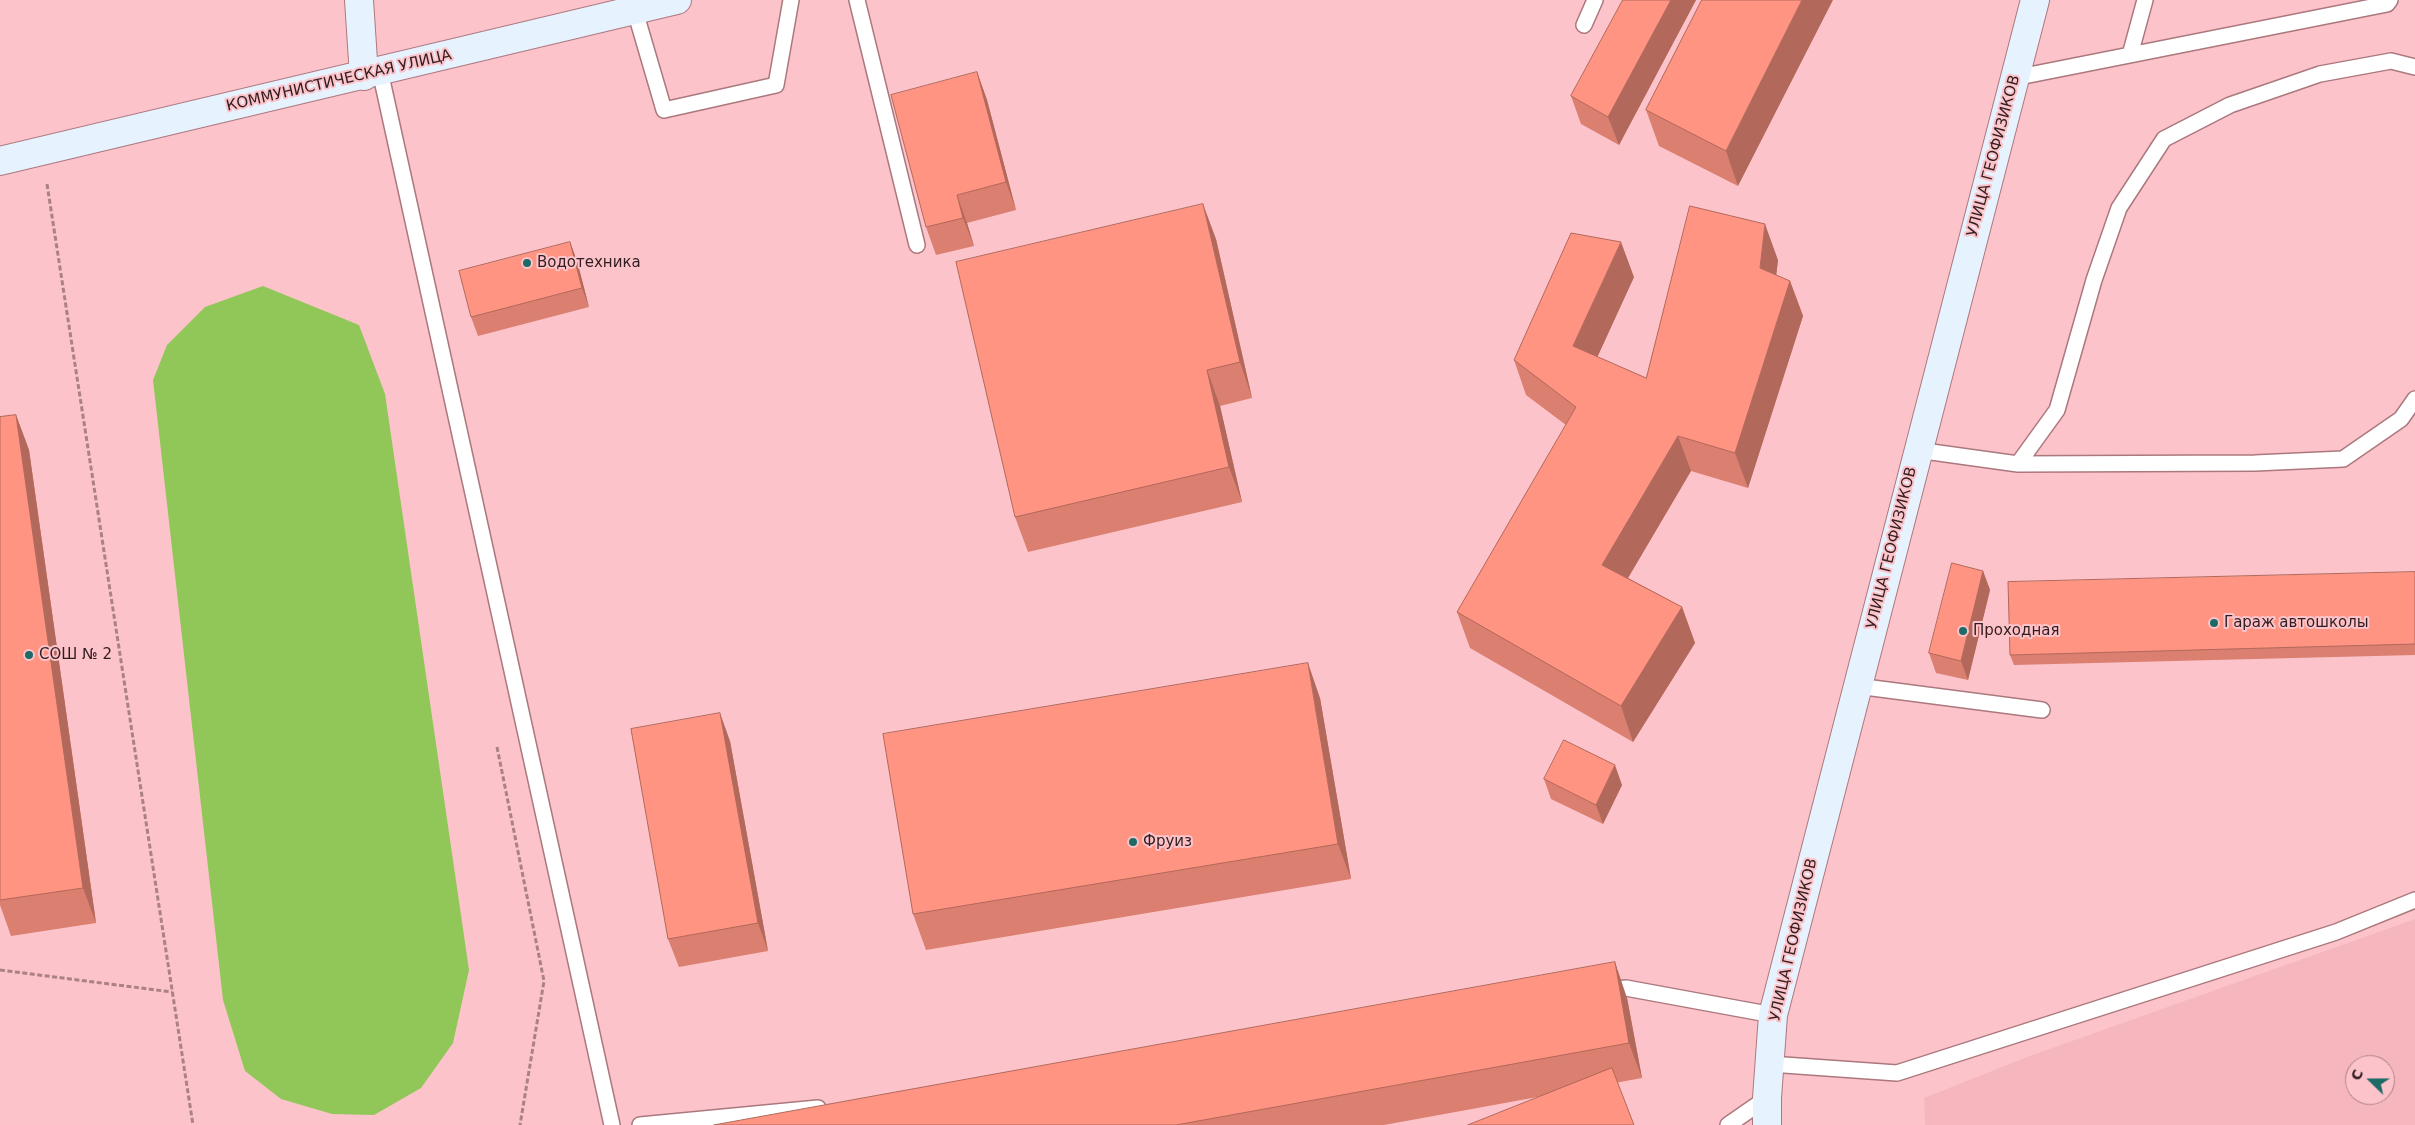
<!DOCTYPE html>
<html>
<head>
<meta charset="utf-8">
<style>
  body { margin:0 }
  #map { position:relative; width:2415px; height:1125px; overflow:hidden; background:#fcc4ca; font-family:"DejaVu Sans",sans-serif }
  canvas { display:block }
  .north { position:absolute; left:2345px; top:1055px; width:50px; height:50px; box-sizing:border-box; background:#fcc4ca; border:1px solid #ab8186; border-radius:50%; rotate:292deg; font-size:14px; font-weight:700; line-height:20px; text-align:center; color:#311d1f }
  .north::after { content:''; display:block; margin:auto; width:18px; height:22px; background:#1e6a67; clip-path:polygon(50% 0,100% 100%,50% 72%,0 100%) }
</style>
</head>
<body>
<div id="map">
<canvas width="2415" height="1125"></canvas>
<div class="north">С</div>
</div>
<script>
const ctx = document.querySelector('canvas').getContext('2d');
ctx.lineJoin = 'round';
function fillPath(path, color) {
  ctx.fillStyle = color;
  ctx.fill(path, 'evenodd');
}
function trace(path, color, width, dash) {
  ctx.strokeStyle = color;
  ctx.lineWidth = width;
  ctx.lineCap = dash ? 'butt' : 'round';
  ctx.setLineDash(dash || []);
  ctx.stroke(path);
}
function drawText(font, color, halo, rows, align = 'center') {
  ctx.font = font + ' "DejaVu Sans",sans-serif';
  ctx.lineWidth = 4;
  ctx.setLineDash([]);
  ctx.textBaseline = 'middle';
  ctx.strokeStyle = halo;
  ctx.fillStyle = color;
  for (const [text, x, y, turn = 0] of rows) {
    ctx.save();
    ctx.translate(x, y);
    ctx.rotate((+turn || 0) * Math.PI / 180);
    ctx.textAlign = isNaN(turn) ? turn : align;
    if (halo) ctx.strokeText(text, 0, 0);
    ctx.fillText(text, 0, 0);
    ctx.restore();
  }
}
fillPath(new Path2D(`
  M 2415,919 L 2415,1125 L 1925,1125 L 1924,1098 L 2027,1057 ZM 2355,1065 L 2385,1065 L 2385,1095 L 2355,1095 Z`), '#f6b6be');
fillPath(new Path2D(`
  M 263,286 L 359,325 L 385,394 L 469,970 L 453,1043 L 421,1088 L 374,1115 L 332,1114 L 281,1099 L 245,1071 L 223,1000 L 153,380 L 167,345 L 205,307 Z`), '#91c659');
const lane = new Path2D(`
  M 857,0 L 917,245
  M 635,11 L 664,110 L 776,85 L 791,0
  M 1584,25 L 1595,0
  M 2130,55 L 2145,0
  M 380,71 L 612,1125
  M 2014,78 L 2387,4 L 2390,0
  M 1917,450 L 2018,464 L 2255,463 L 2343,459 L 2401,419 L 2415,399
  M 2018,464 L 2057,410 L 2094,280 L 2119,208 L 2164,139 L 2230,105 L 2320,74 L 2391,61 L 2415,67
  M 1857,686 L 2042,710
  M 1605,991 L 1626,988 L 1773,1015
  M 1770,1064 L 1897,1073 L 2336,932 L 2415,900
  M 640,1125 L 818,1108
  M 1728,1125 L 1767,1098`);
const secondary = new Path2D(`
  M 359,0 L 364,76
  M 0,161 L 677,0
  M 1767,1125 L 1767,1098 L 1773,1015 L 2035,0`);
trace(lane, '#ab787e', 18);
trace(secondary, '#ab787e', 30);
trace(new Path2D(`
  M 47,184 L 193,1125
  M 497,747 L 544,981 L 520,1125
  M 0,970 L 172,992`), '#ab8186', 3, [5, 2.5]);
trace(lane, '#fff', 15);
trace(secondary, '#e7f2ff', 28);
fillPath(new Path2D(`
  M 1623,0 L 1696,0 L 1619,145 L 1581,124 L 1571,96 Z
  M 1702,0 L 1738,186 L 1659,146 L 1646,110 Z
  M 977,72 L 987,100 L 1016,210 L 967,223 L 974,246 L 936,255 L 926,227 Z
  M 1216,239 L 1252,398 L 1220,406 L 1242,502 L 1028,552 L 1015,517 Z
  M 570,242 L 577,261 L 589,307 L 478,336 L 471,317 Z
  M 1778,260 L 1776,275 L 1790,281 L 1803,316 L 1748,488 L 1691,471 L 1628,578 L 1682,607 L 1695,643 L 1633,742 L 1470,648 L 1457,612 L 1566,425 L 1526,395 L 1514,360 L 1634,277 L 1597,357 L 1646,378 Z
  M 16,415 L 29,450 L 96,923 L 11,936 L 0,905 L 0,417 Z
  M 1983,571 L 1990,590 L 1968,680 L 1936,673 L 1929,653 Z
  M 2415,572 L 2415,655 L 2014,665 L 2010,655 Z
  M 1320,698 L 1351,879 L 926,950 L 913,914 Z
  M 730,741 L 768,951 L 679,967 L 668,939 Z
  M 1544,779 L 1622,785 L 1603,824 L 1551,799 Z
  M 1627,998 L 1642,1078 L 1384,1125 L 714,1125 Z`), '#db7f70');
fillPath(new Path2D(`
  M 1671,0 L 1696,0 L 1619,145 L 1608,117 Z
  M 1802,0 L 1833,0 L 1738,186 L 1726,151 Z
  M 977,72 L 987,100 L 1016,210 L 1006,182 Z
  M 957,195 L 967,223 L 974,246 L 963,218 Z
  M 1203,204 L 1216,239 L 1252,398 L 1240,362 Z
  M 1765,224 L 1778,260 L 1773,303 L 1760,268 Z
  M 570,242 L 577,261 L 589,307 L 582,288 Z
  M 1621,242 L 1634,277 L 1586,382 L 1573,346 Z
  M 1790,281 L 1803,316 L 1748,488 L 1735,453 Z
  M 1207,370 L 1220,406 L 1242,502 L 1229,467 Z
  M 16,415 L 29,450 L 96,923 L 83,888 Z
  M 1678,436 L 1691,471 L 1615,600 L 1602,565 Z
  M 1983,571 L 1990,590 L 1968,680 L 1961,661 Z
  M 1682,607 L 1695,643 L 1633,742 L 1621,706 Z
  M 1308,663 L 1320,698 L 1351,879 L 1338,844 Z
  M 720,713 L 730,741 L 768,951 L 758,923 Z
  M 1615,765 L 1622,785 L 1603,824 L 1596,805 Z
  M 1615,962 L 1627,998 L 1642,1078 L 1629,1043 Z`), '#b2685b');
const building = new Path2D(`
  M 1623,0 L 1671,0 L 1608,117 L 1571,96 Z
  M 1702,0 L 1802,0 L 1726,151 L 1646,110 Z
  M 977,72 L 1006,182 L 957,195 L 963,218 L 926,227 L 891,95 Z
  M 1203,204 L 1240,362 L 1207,370 L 1229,467 L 1015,517 L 956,262 Z
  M 1690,206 L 1765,224 L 1760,268 L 1790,281 L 1735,453 L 1678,436 L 1602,565 L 1682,607 L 1621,706 L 1457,612 L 1576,407 L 1514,360 L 1571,233 L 1621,242 L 1573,346 L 1646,378 Z
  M 570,242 L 582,288 L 471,317 L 459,271 Z
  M 16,415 L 83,888 L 0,900 L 0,417 Z
  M 1952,563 L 1983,571 L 1961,661 L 1929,653 Z
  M 2415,572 L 2415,644 L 2010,655 L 2008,582 Z
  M 1308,663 L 1338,844 L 913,914 L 883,734 Z
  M 720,713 L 758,923 L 668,939 L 631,729 Z
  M 1564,740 L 1615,765 L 1596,805 L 1544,779 Z
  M 1615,962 L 1629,1043 L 1176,1125 L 714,1125 Z
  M 1612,1068 L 1634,1125 L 1468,1125 Z`);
fillPath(building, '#ff9482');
trace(building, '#b2685b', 1);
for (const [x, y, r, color] of [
  [527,263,5,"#1e6a67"],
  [2214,623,5,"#1e6a67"],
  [1963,631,5,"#1e6a67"],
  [29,655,5,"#1e6a67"],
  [1133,842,5,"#1e6a67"]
]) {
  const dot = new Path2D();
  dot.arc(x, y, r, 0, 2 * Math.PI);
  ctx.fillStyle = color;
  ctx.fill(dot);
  trace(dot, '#fcc4ca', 2);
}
drawText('15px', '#311d1f', '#fcc4ca', [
  ["КОММУНИСТИЧЕСКАЯ УЛИЦА",339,81,-13],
  ["УЛИЦА ГЕОФИЗИКОВ",1994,156,-75],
  ["УЛИЦА ГЕОФИЗИКОВ",1892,548,-76],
  ["УЛИЦА ГЕОФИЗИКОВ",1794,940,-77]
]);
drawText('15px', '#311d1f', '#fcc4ca', [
  ["Водотехника",537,263],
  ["Гараж автошколы",2224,623],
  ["Проходная",1973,631],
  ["СОШ № 2",39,655],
  ["Фруиз",1143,842]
], 'left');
</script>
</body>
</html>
